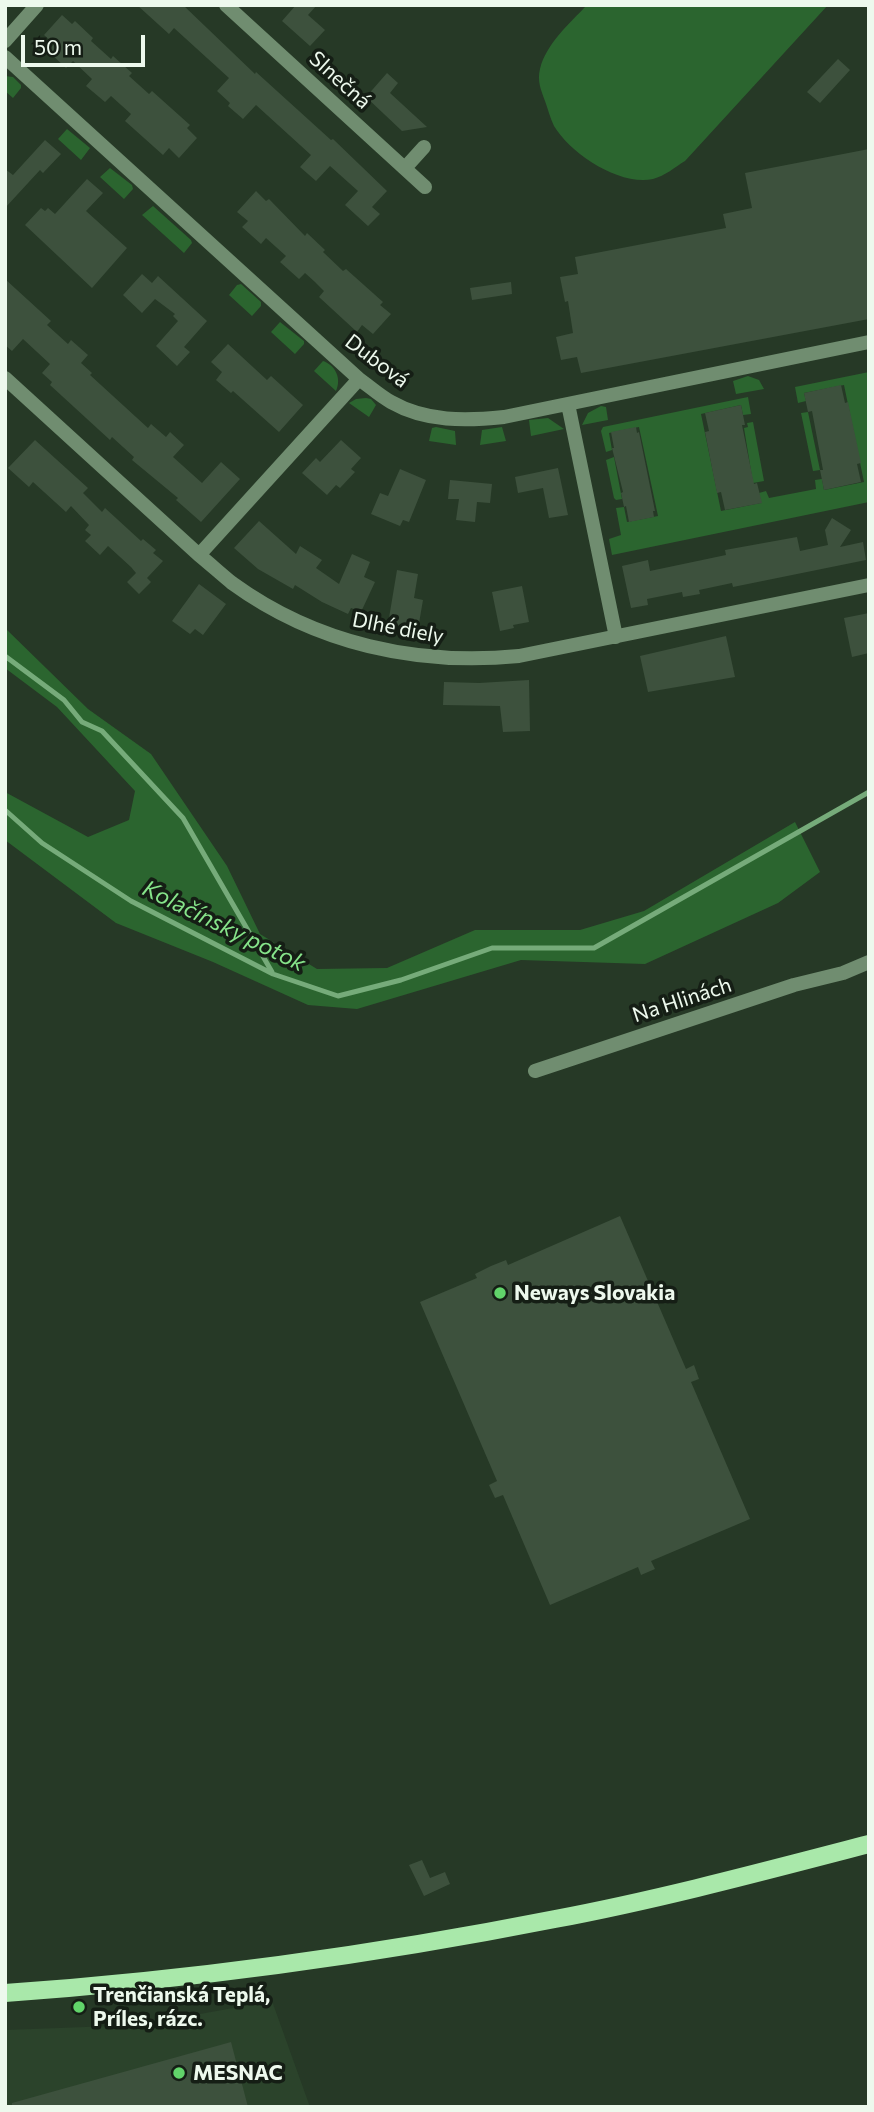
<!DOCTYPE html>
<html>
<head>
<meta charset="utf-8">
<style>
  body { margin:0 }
  #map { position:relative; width:874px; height:2112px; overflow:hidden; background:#263926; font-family:Commissioner,sans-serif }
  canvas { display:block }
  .frame { position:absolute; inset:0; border:7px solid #edf9ed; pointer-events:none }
  .scale { position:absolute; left:21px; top:35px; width:124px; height:32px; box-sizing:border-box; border:4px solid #edf9ed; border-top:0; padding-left:9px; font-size:21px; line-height:24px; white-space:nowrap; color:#edf9ed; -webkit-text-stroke:5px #151e15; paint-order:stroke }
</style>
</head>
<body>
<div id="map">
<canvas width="874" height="2112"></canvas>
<div class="frame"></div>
<div class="scale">50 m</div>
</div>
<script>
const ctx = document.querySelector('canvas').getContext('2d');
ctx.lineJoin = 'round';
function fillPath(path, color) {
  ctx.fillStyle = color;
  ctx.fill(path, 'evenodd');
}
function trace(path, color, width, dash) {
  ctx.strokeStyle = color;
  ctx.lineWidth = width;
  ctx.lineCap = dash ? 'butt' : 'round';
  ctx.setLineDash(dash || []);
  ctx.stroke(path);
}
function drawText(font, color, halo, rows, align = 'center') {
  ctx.font = font + ' Commissioner,sans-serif';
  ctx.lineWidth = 7;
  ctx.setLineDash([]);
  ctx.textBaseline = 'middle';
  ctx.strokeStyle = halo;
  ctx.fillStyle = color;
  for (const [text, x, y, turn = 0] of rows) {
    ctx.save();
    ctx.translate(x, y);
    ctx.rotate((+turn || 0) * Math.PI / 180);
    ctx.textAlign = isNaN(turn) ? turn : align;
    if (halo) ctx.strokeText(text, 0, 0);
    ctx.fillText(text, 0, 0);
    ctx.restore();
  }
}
fillPath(new Path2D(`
  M 272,2001 L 310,2107 L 5,2107 L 5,2030 L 139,2025 Z`), '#2b432b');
fillPath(new Path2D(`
  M 587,5 L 828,5 L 685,161 C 675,167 665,176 653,179 C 619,186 571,154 554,126 C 550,118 548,109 545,101 C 541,90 537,81 540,69 C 546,44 569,24 587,5 Z
  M 5,76 L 13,77 L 21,85 L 21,88 L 13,98 L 5,91 Z
  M 67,129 L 90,148 L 81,160 L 58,139 Z
  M 110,168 L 132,185 L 133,189 L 124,199 L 100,177 Z
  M 153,206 L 191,240 L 192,243 L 184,253 L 142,215 Z
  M 241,284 L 261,302 L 261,306 L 252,316 L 229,295 L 237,285 Z
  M 280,322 L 304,341 L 304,344 L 295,354 L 271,332 Z
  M 323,361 C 335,365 342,378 336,391 L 314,371 Z
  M 869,372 L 869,502 L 612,555 L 609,539 L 621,535 L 616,508 L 624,507 L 627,522 L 658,516 L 639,427 L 609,433 L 612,450 L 606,452 L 601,431 L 603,427 L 748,397 L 751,414 L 743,415 L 741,405 L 701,414 L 721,511 L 761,503 L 759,493 L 766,491 L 769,498 L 816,489 L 815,480 L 822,479 L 824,490 L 864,482 L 844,385 L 804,393 L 806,401 L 798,403 L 795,387 Z
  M 748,376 L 759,380 L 764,389 L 736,394 L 733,381 Z
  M 366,398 L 371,399 L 376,405 L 369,417 L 349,403 L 356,399 Z
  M 601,406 L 606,407 L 608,420 L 582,425 L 588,413 Z
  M 808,412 L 820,470 L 813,471 L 801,413 Z
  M 548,418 L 564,429 L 531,436 L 529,420 Z
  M 753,422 L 764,481 L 753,483 L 744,428 L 748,427 L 747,423 Z
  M 436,427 L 455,431 L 456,445 L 429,441 L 432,428 Z
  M 502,427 L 506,441 L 480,445 L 482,430 Z
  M 614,457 L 622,499 L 616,500 L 614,498 L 606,460 Z
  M 5,628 L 88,709 L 151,754 L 227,866 L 260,934 L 317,969 L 387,968 L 475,930 L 580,930 L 644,911 L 795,822 L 820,872 L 778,903 L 645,964 L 521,960 L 357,1009 L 308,1005 L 213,962 L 116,923 L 5,840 L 5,792 L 88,837 L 129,820 L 135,791 L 57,707 L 5,668 Z`), '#2b652f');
trace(new Path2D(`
  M 5,656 L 64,700 L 82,722 L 102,731 L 183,818 L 272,972
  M 5,810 L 42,843 L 131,901 L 273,974 L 338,996 L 401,980 L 492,948 L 594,948 L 869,792`), '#76ab7a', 5);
fillPath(new Path2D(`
  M 137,5 L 183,5 L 255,74 L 256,72 L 331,140 L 333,139 L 387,191 L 372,207 L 380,214 L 368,226 L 345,205 L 358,191 L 330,166 L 316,181 L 300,167 L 311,155 L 256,105 L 243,119 L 228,106 L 230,103 L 217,91 L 229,78 L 174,28 L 169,34 Z
  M 296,5 L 317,5 L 308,15 L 325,30 L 310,46 L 282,21 Z
  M 62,15 L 72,24 L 75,21 L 93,38 L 91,41 L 111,59 L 113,56 L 132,73 L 129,76 L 149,94 L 152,91 L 190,125 L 187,128 L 197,138 L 179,158 L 169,148 L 163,155 L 125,121 L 131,114 L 111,96 L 105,102 L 86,86 L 92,79 L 73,61 L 66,68 L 48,51 L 54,44 L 44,35 Z
  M 838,59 L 850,70 L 820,103 L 807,92 Z
  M 387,73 L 398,83 L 390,93 L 427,127 L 402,131 L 366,97 Z
  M 45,140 L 61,154 L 43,173 L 40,170 L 5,208 L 5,169 L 13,175 Z
  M 869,149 L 869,319 L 581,373 L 577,357 L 561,360 L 556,337 L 573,333 L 568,301 L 565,302 L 560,277 L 578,274 L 575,257 L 726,228 L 723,214 L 752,208 L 745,173 Z
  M 87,179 L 103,193 L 86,211 L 127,248 L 92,288 L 25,225 L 41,208 L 45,211 L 48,208 L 55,214 Z
  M 256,191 L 266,201 L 269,199 L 305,236 L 307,233 L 325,250 L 323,252 L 343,271 L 346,269 L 383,302 L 380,305 L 391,314 L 373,334 L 362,325 L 357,332 L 319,297 L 324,291 L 315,282 L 305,273 L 299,279 L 280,262 L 286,256 L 266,238 L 261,244 L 242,227 L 248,221 L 237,212 Z
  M 142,274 L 152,283 L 158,276 L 207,321 L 184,347 L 190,352 L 177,366 L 156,346 L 178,321 L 173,316 L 175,314 L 155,299 L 142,313 L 123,295 Z
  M 5,279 L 51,321 L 47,325 L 68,344 L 71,340 L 88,355 L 81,363 L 92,373 L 90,375 L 148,428 L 151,424 L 166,437 L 170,432 L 184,445 L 173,457 L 202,483 L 221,462 L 240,479 L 201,522 L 176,500 L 178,498 L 132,460 L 134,457 L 112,437 L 110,440 L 50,385 L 52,382 L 42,373 L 50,364 L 23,339 L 12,351 L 5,345 Z
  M 511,282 L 512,294 L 472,300 L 470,288 Z
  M 228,344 L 267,380 L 271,376 L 303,405 L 279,432 L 233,391 L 231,393 L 216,380 L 222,372 L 211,362 Z
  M 841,385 L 845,403 L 848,402 L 861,463 L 857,464 L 861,482 L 824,490 L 820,470 L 823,470 L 812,411 L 808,412 L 804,393 Z
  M 741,405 L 745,425 L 742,425 L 747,450 L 754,484 L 757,483 L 762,503 L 725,510 L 721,492 L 717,493 L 713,473 L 705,432 L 709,431 L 705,413 Z
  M 636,427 L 637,433 L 639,432 L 655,511 L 653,511 L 654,517 L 629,522 L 626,506 L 624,507 L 621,493 L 623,492 L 612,448 L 614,448 L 611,432 Z
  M 35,440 L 88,488 L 83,493 L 102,512 L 105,508 L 141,541 L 143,539 L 156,550 L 153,553 L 163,561 L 147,578 L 151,582 L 139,594 L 127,582 L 136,573 L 131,567 L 108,546 L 100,555 L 85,541 L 91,535 L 85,530 L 89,525 L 71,506 L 66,512 L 33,482 L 29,487 L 8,468 Z
  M 341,440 L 361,458 L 351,469 L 355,472 L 340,488 L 336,485 L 327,495 L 302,473 L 316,458 L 320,462 Z
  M 558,468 L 568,515 L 549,518 L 543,488 L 518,493 L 515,477 Z
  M 400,469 L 426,480 L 409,522 L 403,520 L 400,526 L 371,514 L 380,493 L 388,496 Z
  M 450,480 L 492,484 L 490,503 L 477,502 L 475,522 L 456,520 L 459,499 L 448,499 Z
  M 832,518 L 851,530 L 840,547 L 863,542 L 866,560 L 733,587 L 732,583 L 699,590 L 700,594 L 683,597 L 682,592 L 647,599 L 648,605 L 631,608 L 622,566 L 648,560 L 650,571 L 726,555 L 725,550 L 797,537 L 800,551 L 828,545 L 825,530 Z
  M 259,521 L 296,554 L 300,546 L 322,560 L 316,568 L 339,584 L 352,554 L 370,562 L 364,577 L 375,582 L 361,612 L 351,608 L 348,614 L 322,602 L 295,585 L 293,589 L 258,569 L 234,548 Z
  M 397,570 L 418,574 L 414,598 L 423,600 L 418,629 L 388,624 Z
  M 199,584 L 226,604 L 203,635 L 195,629 L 190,634 L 172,621 Z
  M 522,586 L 529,622 L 513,625 L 514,628 L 500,631 L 492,592 Z
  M 869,613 L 869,653 L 852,657 L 844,618 Z
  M 726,636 L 735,677 L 648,692 L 640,656 Z
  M 529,680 L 530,731 L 503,732 L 500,706 L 443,705 L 444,682 L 479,683 Z
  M 620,1216 L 686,1369 L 694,1365 L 699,1379 L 691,1382 L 750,1519 L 651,1561 L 655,1569 L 641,1575 L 638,1567 L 550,1605 L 503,1495 L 495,1498 L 489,1485 L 497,1481 L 420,1302 L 477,1278 L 475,1274 L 491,1266 L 506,1260 L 508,1265 Z
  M 422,1860 L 430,1878 L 445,1872 L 450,1884 L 424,1896 L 409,1865 Z
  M 231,2042 L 248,2107 L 12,2107 L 12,2103 Z`), '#3d513d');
trace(new Path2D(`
  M 226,5 L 425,187
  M 5,41 L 37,5
  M 5,57 L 359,379 C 369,386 380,396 391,402 C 426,422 466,421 504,417 L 869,342
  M 405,168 L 424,147
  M 5,378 L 199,555 C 210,564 221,574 232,583 C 316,644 417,666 519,656 L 869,585
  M 568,404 L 616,637
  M 199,555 L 359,379
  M 535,1071 L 794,985 L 843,973 L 869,962`), '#708d70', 14);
trace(new Path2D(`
  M 5,1993 C 190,1980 373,1955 555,1919 C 661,1899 765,1871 869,1844`), '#a9e8aa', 18);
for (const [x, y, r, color] of [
  [500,1293,7,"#61d46a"],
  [79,2007,7,"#61d46a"],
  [179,2073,7,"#61d46a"]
]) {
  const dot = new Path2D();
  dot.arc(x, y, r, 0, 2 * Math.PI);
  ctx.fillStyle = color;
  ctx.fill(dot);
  trace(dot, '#151e15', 2.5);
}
drawText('21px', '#edf9ed', '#151e15', [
  ["Slnečná",340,80,42],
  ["Dubová",377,361,37],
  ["Dlhé diely",398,628,11],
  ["Na Hlinách",682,1000,-18]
]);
drawText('bold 21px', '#edf9ed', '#151e15', [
  ["Neways Slovakia",514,1293],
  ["Trenčianská Teplá,",93,1995],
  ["Príles, rázc.",93,2019],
  ["MESNAC",193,2073]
], 'left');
drawText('italic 23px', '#86e48a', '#151e15', [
  ["Kolačínsky potok",224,926,26]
]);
</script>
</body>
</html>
